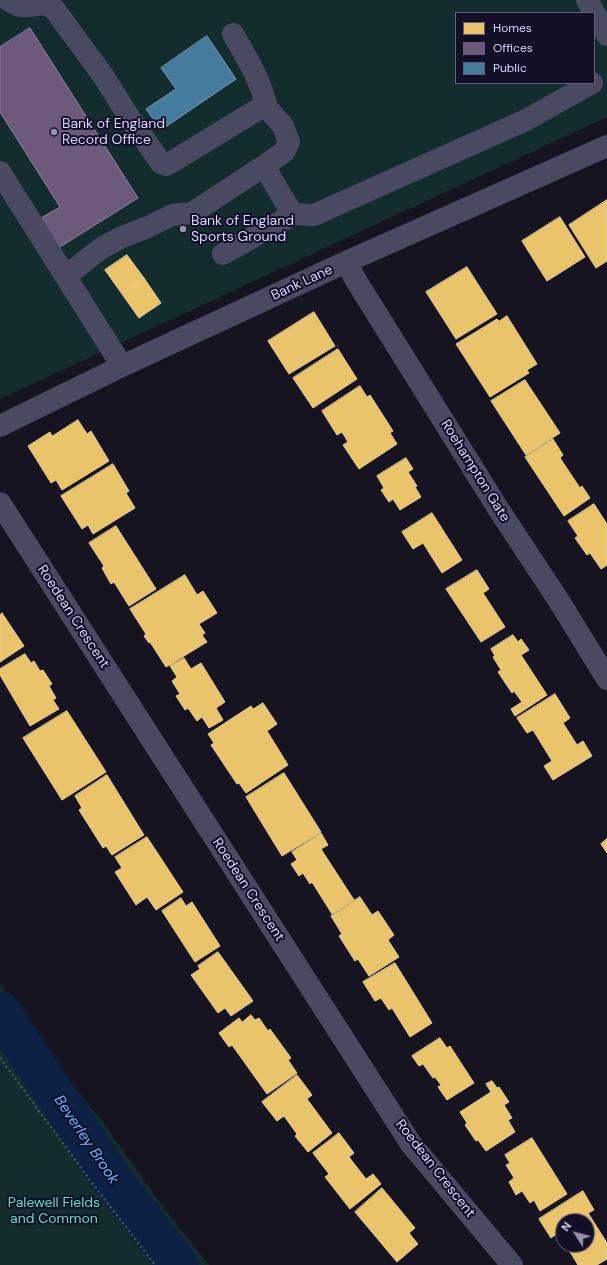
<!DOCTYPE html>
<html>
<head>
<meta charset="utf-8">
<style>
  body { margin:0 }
  #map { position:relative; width:607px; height:1265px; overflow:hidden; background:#161421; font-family:"DM Sans",sans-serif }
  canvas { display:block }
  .legend { position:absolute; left:455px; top:12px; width:140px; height:72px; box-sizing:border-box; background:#130f26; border:1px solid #625e7d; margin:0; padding:5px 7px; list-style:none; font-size:12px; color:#d9d4ff }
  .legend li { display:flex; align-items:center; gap:8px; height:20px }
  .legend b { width:20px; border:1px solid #625e7d }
  .north { position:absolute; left:555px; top:1213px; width:40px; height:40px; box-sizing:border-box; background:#130f26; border:1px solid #625e7d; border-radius:50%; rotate:306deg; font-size:11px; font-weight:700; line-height:16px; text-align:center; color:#d9d4ff }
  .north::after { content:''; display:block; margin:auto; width:14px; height:18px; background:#9591b1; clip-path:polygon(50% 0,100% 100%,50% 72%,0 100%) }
</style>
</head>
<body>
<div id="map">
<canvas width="607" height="1265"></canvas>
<ul class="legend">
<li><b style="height:11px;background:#e9c46a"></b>Homes</li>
<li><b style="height:11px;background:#6d597a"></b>Offices</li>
<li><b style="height:11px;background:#457b9d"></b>Public</li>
</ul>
<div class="north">N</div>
</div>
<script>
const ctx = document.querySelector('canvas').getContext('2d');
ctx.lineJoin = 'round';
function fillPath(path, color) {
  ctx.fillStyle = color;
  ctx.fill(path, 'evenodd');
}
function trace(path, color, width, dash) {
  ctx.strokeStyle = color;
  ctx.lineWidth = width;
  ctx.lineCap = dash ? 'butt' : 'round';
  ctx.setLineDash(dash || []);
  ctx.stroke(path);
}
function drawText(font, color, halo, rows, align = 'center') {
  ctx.font = font + ' "DM Sans",sans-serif';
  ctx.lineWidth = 4;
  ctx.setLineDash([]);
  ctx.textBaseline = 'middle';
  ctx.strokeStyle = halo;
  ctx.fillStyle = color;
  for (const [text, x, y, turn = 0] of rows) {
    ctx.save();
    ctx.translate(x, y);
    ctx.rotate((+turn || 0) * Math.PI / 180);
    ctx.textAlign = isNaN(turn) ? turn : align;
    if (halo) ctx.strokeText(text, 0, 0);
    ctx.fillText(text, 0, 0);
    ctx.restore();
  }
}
fillPath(new Path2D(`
  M 0,0 L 607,0 L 607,117 L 0,399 ZM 456,13 L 594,13 L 594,83 L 456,83 Z
  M 0,983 L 32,1034 L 102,1121 L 164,1208 L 209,1265 L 0,1265 Z`), '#132c2d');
const homes = new Path2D(`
  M 607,200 L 607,261 L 596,268 L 569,225 Z
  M 560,217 L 585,257 L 547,281 L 522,241 Z
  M 127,255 L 144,278 L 122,294 L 105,270 Z
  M 467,267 L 497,314 L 456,339 L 426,292 Z
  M 144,278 L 161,303 L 139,318 L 122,294 Z
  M 314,312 L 335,346 L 289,374 L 268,341 Z
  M 507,316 L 537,364 L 527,370 L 529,373 L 490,397 L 456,344 L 497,319 L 499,321 Z
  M 338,349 L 357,379 L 313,408 L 293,378 Z
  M 525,380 L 560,433 L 526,455 L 491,401 Z
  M 360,386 L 367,397 L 370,395 L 393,431 L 390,433 L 397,444 L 359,469 L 343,445 L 348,442 L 342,432 L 337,435 L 322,411 Z
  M 78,420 L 87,434 L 91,431 L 109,461 L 62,490 L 56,480 L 51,483 L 28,446 L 50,432 L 52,436 Z
  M 553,439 L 563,455 L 560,458 L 580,488 L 582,486 L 590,498 L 564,516 L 525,457 Z
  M 406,458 L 413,469 L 408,472 L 417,486 L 415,487 L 421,497 L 400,510 L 393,499 L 389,502 L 381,490 L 384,488 L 377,476 Z
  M 113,464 L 129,491 L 126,493 L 135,508 L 93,534 L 88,525 L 82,529 L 61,496 Z
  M 594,504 L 607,524 L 607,565 L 601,569 L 590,553 L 587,555 L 575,538 L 578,536 L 568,521 Z
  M 432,513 L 462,560 L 442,573 L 423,543 L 413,549 L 402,532 Z
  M 116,526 L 156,589 L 129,606 L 114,582 L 111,584 L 102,568 L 104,566 L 89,543 Z
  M 477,570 L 489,589 L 483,593 L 505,627 L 481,642 L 446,589 Z
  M 185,575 L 197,595 L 203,591 L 217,613 L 199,624 L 205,633 L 202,635 L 207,642 L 166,667 L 150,642 L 149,643 L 144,636 L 146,634 L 130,609 Z
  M 2,613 L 24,646 L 0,662 L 0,615 Z
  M 513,635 L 518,642 L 521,639 L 529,650 L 521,655 L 547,695 L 515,716 L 511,709 L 522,702 L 514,691 L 512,693 L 498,672 L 501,670 L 493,657 L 495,656 L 491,649 Z
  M 25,654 L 31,663 L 34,661 L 40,671 L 43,670 L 52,684 L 49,686 L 56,698 L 53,700 L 59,709 L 30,726 L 0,675 L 0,669 Z
  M 184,658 L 191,669 L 201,663 L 225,702 L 216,708 L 223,720 L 209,728 L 202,717 L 197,721 L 188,708 L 185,710 L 176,696 L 180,694 L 172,681 L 177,677 L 170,666 Z
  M 555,694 L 570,718 L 563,723 L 577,745 L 583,741 L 592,756 L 553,780 L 544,766 L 552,761 L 533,730 L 527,733 L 517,718 Z
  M 263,703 L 277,724 L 267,731 L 288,765 L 246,793 L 239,783 L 237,784 L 211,745 L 214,743 L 208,734 L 251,706 L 253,709 Z
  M 67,711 L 106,772 L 62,800 L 23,738 Z
  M 284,773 L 321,832 L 282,856 L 246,797 Z
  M 107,775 L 144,835 L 112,855 L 106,846 L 103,848 L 79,810 L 82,808 L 75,796 Z
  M 321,833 L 328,845 L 321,849 L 354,900 L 332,914 L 312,882 L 310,884 L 303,873 L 299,876 L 291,864 L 297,860 L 292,852 Z
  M 147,837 L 183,892 L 156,910 L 147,897 L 136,905 L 115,872 L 122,868 L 115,857 Z
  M 607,839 L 607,853 L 601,844 Z
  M 360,897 L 372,915 L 378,911 L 394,935 L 388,940 L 399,957 L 369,976 L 358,959 L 355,961 L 339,936 L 342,934 L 331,916 Z
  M 181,898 L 186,906 L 192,902 L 220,946 L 195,962 L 162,911 Z
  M 218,952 L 253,1001 L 231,1016 L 225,1008 L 218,1013 L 191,975 L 200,969 L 198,966 Z
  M 395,963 L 432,1023 L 410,1037 L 392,1008 L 389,1010 L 381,998 L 375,1001 L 363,982 Z
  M 251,1015 L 255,1020 L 259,1018 L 268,1031 L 270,1029 L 291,1058 L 288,1060 L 297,1073 L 267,1094 L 232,1045 L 229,1047 L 219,1033 L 239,1018 L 242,1022 Z
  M 440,1038 L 447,1048 L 450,1046 L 474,1083 L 447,1100 L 438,1087 L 441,1085 L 435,1077 L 433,1078 L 423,1064 L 419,1066 L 412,1056 Z
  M 297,1075 L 312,1095 L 307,1099 L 332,1133 L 308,1152 L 295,1136 L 297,1134 L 284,1116 L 277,1121 L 262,1102 Z
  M 492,1081 L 497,1088 L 499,1087 L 509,1102 L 504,1105 L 512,1118 L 508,1120 L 515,1132 L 486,1151 L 478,1140 L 476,1141 L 465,1125 L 467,1123 L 460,1112 L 491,1092 L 486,1084 Z
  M 339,1133 L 354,1153 L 349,1157 L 366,1179 L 373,1174 L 381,1184 L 350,1209 L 325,1177 L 329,1174 L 313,1153 Z
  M 532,1138 L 567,1194 L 540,1211 L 534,1200 L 530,1203 L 522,1191 L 516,1195 L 509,1182 L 514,1178 L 506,1165 L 510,1163 L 505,1155 Z
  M 382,1188 L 415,1228 L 409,1233 L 418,1244 L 397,1262 L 355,1212 Z
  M 583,1191 L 594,1210 L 588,1213 L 607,1243 L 607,1259 L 597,1265 L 578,1265 L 566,1245 L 587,1245 L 587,1221 L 563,1221 L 563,1241 L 558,1233 L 551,1238 L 539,1219 Z`);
fillPath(homes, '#e9c46a');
trace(homes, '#e4c997', 1);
const offices = new Path2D(`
  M 30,28 L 138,198 L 60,247 L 41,218 L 60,207 L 0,112 L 0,47 Z`);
fillPath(offices, '#6d597a');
trace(offices, '#8d7ea2', 1);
const public = new Path2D(`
  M 207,36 L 236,79 L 161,130 L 146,109 L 176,89 L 161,68 Z`);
fillPath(public, '#457b9d');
trace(public, '#7196ba', 1);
trace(new Path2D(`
  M 0,1011 L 108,1174 L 178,1265`), '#0d2144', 41);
trace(new Path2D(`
  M 0,1058 L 96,1188 L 155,1265`), '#44505f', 2.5, [2, 3]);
trace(new Path2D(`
  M 8,0 C 12,2 16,5 20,6 C 33,8 44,0 55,10 L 104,77 L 129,117 L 161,163 L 166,165 L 170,163 L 257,110 L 267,108 L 283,126 L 289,142 L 284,152 L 264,166 L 192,213 L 172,215 L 148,227 L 122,237 L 100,249 L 66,276
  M 587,0 L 607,35
  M 233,34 C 247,58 261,81 267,108
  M 264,166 L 287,205 L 294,214 L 314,215 L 526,120 L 592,83
  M 0,172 L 122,366
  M 223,254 L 294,214
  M 346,262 L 357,282 L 499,510 L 559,601 L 607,679
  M 0,426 L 122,366 L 346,262 L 607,146
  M 0,503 L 411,1144 L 512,1265`), '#4a4962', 22);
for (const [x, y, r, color] of [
  [54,132,4,"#9591b1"],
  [183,229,4,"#9591b1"]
]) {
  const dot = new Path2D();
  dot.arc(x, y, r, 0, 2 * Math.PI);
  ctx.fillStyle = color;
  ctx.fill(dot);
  trace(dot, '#130f26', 1.5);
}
drawText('14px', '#d9d4ff', '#130f26', [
  ["Bank of England",62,124],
  ["Record Office",62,140],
  ["Bank of England",191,221],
  ["Sports Ground",191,237]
], 'left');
drawText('14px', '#d9d4ff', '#130f26', [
  ["Bank Lane",302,283,-25],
  ["Roehampton Gate",475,471,58],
  ["Roedean Crescent",73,617,57],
  ["Roedean Crescent",248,890,57],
  ["Roedean Crescent",435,1169,52]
]);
drawText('14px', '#5fe0c0', '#130f26', [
  ["Palewell Fields",54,1203],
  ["and Common",54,1219]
]);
drawText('italic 15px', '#62b6ff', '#130f26', [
  ["Beverley Brook",86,1140,56]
]);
</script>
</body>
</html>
